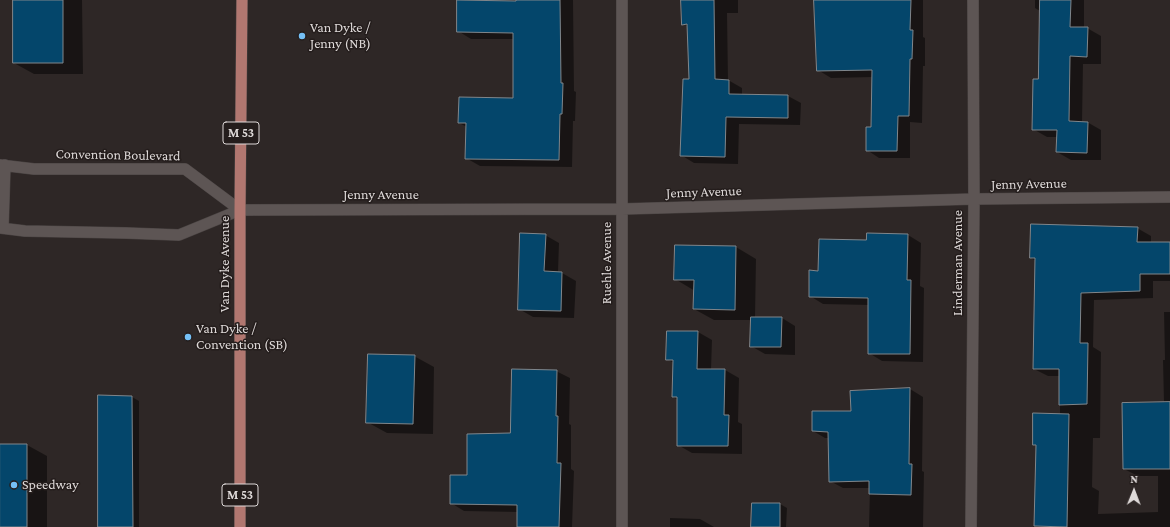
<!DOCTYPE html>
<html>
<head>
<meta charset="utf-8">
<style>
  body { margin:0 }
  #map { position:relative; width:1170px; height:527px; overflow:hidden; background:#2e2726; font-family:"Crimson Pro",serif }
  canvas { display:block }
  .north { position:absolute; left:1114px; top:471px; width:40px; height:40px; -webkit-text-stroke:3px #241d1c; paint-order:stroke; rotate:1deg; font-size:11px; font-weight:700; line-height:16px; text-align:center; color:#ded9d8 }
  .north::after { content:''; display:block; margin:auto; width:14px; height:18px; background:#ded9d8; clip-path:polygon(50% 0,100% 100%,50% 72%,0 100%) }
</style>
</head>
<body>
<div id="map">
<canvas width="1170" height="527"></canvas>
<div class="north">N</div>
</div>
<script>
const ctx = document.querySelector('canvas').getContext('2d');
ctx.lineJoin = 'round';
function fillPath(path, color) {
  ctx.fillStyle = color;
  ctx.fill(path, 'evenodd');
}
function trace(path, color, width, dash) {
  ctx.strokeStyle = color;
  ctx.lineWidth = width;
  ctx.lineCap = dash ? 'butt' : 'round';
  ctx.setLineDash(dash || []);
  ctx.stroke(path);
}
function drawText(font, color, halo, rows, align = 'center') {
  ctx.font = font + ' "Crimson Pro",serif';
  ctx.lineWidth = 3;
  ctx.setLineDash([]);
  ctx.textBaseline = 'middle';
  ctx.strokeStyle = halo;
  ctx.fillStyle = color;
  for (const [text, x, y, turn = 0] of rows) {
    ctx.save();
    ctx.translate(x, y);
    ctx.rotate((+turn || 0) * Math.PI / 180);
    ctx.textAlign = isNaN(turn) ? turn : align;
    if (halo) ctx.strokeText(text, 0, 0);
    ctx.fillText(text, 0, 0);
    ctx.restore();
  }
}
fillPath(new Path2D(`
  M 14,0 L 82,0 L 83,74 L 34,74 L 14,63 Z
  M 516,0 L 573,0 L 574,91 L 576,92 L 575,121 L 573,121 L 572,167 L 480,166 L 466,158 L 467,127 L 459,123 L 514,99 L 514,39 L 471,39 L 458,31 L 516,2 Z
  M 682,0 L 738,0 L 738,13 L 727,13 L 728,80 L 742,88 L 742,95 L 788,96 L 801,103 L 800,125 L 739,124 L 738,164 L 694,163 L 681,155 L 690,80 L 689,27 L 683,24 Z
  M 815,0 L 923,0 L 923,37 L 925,38 L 925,66 L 923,66 L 922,123 L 910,122 L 910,158 L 879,158 L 867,150 L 872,128 L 873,77 L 831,78 L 818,70 Z
  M 1035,0 L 1084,0 L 1084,28 L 1087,28 L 1101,36 L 1101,64 L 1083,64 L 1082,122 L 1087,122 L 1101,130 L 1101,160 L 1071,160 L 1057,152 L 1058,137 L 1047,137 L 1033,129 L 1039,80 L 1040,11 L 1035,8 Z
  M 1137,228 L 1151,236 L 1151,243 L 1170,243 L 1170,281 L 1153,281 L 1153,298 L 1094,300 L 1093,347 L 1101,352 L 1100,438 L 1093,438 L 1092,487 L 1099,491 L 1098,514 L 1158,512 L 1158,476 L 1138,476 L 1124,469 L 1164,403 L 1163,360 L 1165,360 L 1164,312 L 1170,312 L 1170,527 L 1037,527 L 1036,526 L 1036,446 L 1034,445 L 1060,414 L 1060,376 L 1048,376 L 1034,369 L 1036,261 L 1031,258 Z
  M 545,235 L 559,243 L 558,272 L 562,273 L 576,281 L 574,318 L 533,317 L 519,309 Z
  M 908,235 L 921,243 L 920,286 L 924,288 L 923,362 L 882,361 L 869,353 L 869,305 L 823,304 L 810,296 L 819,272 L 867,241 Z
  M 676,246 L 736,247 L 756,259 L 755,318 L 782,318 L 795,326 L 795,355 L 765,354 L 751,346 L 752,320 L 714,320 L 694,309 L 695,291 L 675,279 Z
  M 698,332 L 712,340 L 711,370 L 725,370 L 739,378 L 738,422 L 742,424 L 742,454 L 692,453 L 678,445 L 678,400 L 673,397 L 674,363 L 667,359 Z
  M 414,356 L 434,367 L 433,434 L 387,433 L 367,422 Z
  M 556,371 L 570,378 L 569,424 L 571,425 L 571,469 L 574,471 L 572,527 L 518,527 L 518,512 L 464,511 L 451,503 L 468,476 L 511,434 Z
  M 910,389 L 923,397 L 922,471 L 924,472 L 923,527 L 869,527 L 870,488 L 843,488 L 830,481 L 829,438 L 825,438 L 813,431 L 852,412 L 851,392 Z
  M 99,396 L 132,397 L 139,401 L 139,527 L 99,527 Z
  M 0,445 L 27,445 L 47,456 L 47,527 L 0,527 Z
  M 780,504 L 787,508 L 786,527 L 754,527 Z
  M 670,518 L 700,519 L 714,527 L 670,527 Z`), '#0007');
const building = new Path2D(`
  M 13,0 L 63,0 L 63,63 L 13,63 Z
  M 457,0 L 516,1 L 516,0 L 560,0 L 561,83 L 563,83 L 562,114 L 560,114 L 559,160 L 465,159 L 466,123 L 458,123 L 459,97 L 513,98 L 513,33 L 457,32 Z
  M 681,0 L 714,0 L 715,79 L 729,80 L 729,94 L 788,95 L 788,118 L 726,117 L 725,157 L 680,156 L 683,79 L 689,79 L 687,24 L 682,25 Z
  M 814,0 L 911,0 L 910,30 L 913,30 L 912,59 L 910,59 L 909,116 L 898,116 L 897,151 L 866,151 L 866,127 L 871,127 L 872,70 L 817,71 Z
  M 1040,0 L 1071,0 L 1070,27 L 1088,27 L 1087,57 L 1070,56 L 1069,121 L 1088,122 L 1087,153 L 1056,152 L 1057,130 L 1032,130 L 1033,79 L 1038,79 Z
  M 1031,224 L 1138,227 L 1137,242 L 1170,242 L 1170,274 L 1140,274 L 1140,291 L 1081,293 L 1080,343 L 1088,343 L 1087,404 L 1059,405 L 1059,369 L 1033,369 L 1035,258 L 1030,258 Z
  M 520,233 L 546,234 L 544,271 L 562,272 L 561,311 L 518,310 Z
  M 867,233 L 908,234 L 907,280 L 911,280 L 910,354 L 868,354 L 868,298 L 809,297 L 809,270 L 818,271 L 819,239 L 866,240 Z
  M 675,245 L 736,246 L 735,310 L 693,309 L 694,280 L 674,280 Z
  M 751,317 L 782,317 L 781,347 L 750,347 Z
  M 667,331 L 698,331 L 697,369 L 725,369 L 724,415 L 729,415 L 728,446 L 677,446 L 677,397 L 672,397 L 673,360 L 666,360 Z
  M 368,354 L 415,355 L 413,424 L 366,423 Z
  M 512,369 L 557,370 L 556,416 L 558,416 L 557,463 L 561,463 L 559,527 L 517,527 L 517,505 L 450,504 L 450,475 L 467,475 L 467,434 L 510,433 Z
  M 910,388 L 909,464 L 912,464 L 911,495 L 869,494 L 869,481 L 829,482 L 828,432 L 812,431 L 812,411 L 851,411 L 850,391 Z
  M 98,395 L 132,396 L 133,527 L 98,527 Z
  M 1170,402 L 1170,469 L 1123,469 L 1122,403 Z
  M 1033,413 L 1069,414 L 1067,527 L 1034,526 L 1036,445 L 1033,445 Z
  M 0,444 L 27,444 L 27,527 L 0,527 Z
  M 752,503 L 780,503 L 780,527 L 751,527 Z`);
fillPath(building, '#04466b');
trace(building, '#80868b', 1);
const minor = new Path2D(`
  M 0,165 L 34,169 L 185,169 L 240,210
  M 0,228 L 25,231 L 126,233 L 179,235 L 240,210 L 622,209 L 974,199 L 1170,197
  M 3,228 L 5,165
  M 622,527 L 622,0
  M 971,527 L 974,199 L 973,0`);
const primary = new Path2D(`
  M 240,527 L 240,210 L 242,0`);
trace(minor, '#4a4443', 12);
trace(primary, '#4a4443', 12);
trace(minor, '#5d5554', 11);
trace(primary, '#b17770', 11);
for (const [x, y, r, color] of [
  [302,36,4,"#75c0f6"],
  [188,337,4,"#75c0f6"],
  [14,485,4,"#75c0f6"]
]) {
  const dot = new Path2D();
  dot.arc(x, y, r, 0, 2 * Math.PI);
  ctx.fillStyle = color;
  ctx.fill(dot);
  trace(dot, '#241d1c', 1.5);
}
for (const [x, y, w] of [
  [241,133,36],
  [240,495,36]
]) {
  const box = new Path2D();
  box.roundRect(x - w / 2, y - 11, w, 22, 3);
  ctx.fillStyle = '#241d1c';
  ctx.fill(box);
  trace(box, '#ded9d8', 1);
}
drawText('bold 13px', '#ded9d8', null, [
  ["M 53",241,133],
  ["M 53",240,495]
]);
drawText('14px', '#ded9d8', '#241d1c', [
  ["Van Dyke /",310,28],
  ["Jenny (NB)",310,44],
  ["Van Dyke /",196,329],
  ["Convention (SB)",196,345],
  ["Speedway",22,485]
], 'left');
drawText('14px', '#ded9d8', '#241d1c', [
  ["Convention Boulevard",118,155,1],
  ["Jenny Avenue",1029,184,-1],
  ["Jenny Avenue",704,192,-2],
  ["Jenny Avenue",381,195],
  ["Ruehle Avenue",607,263,-90],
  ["Linderman Avenue",958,263,-90],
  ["Van Dyke Avenue",225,264,-90]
]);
</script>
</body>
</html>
